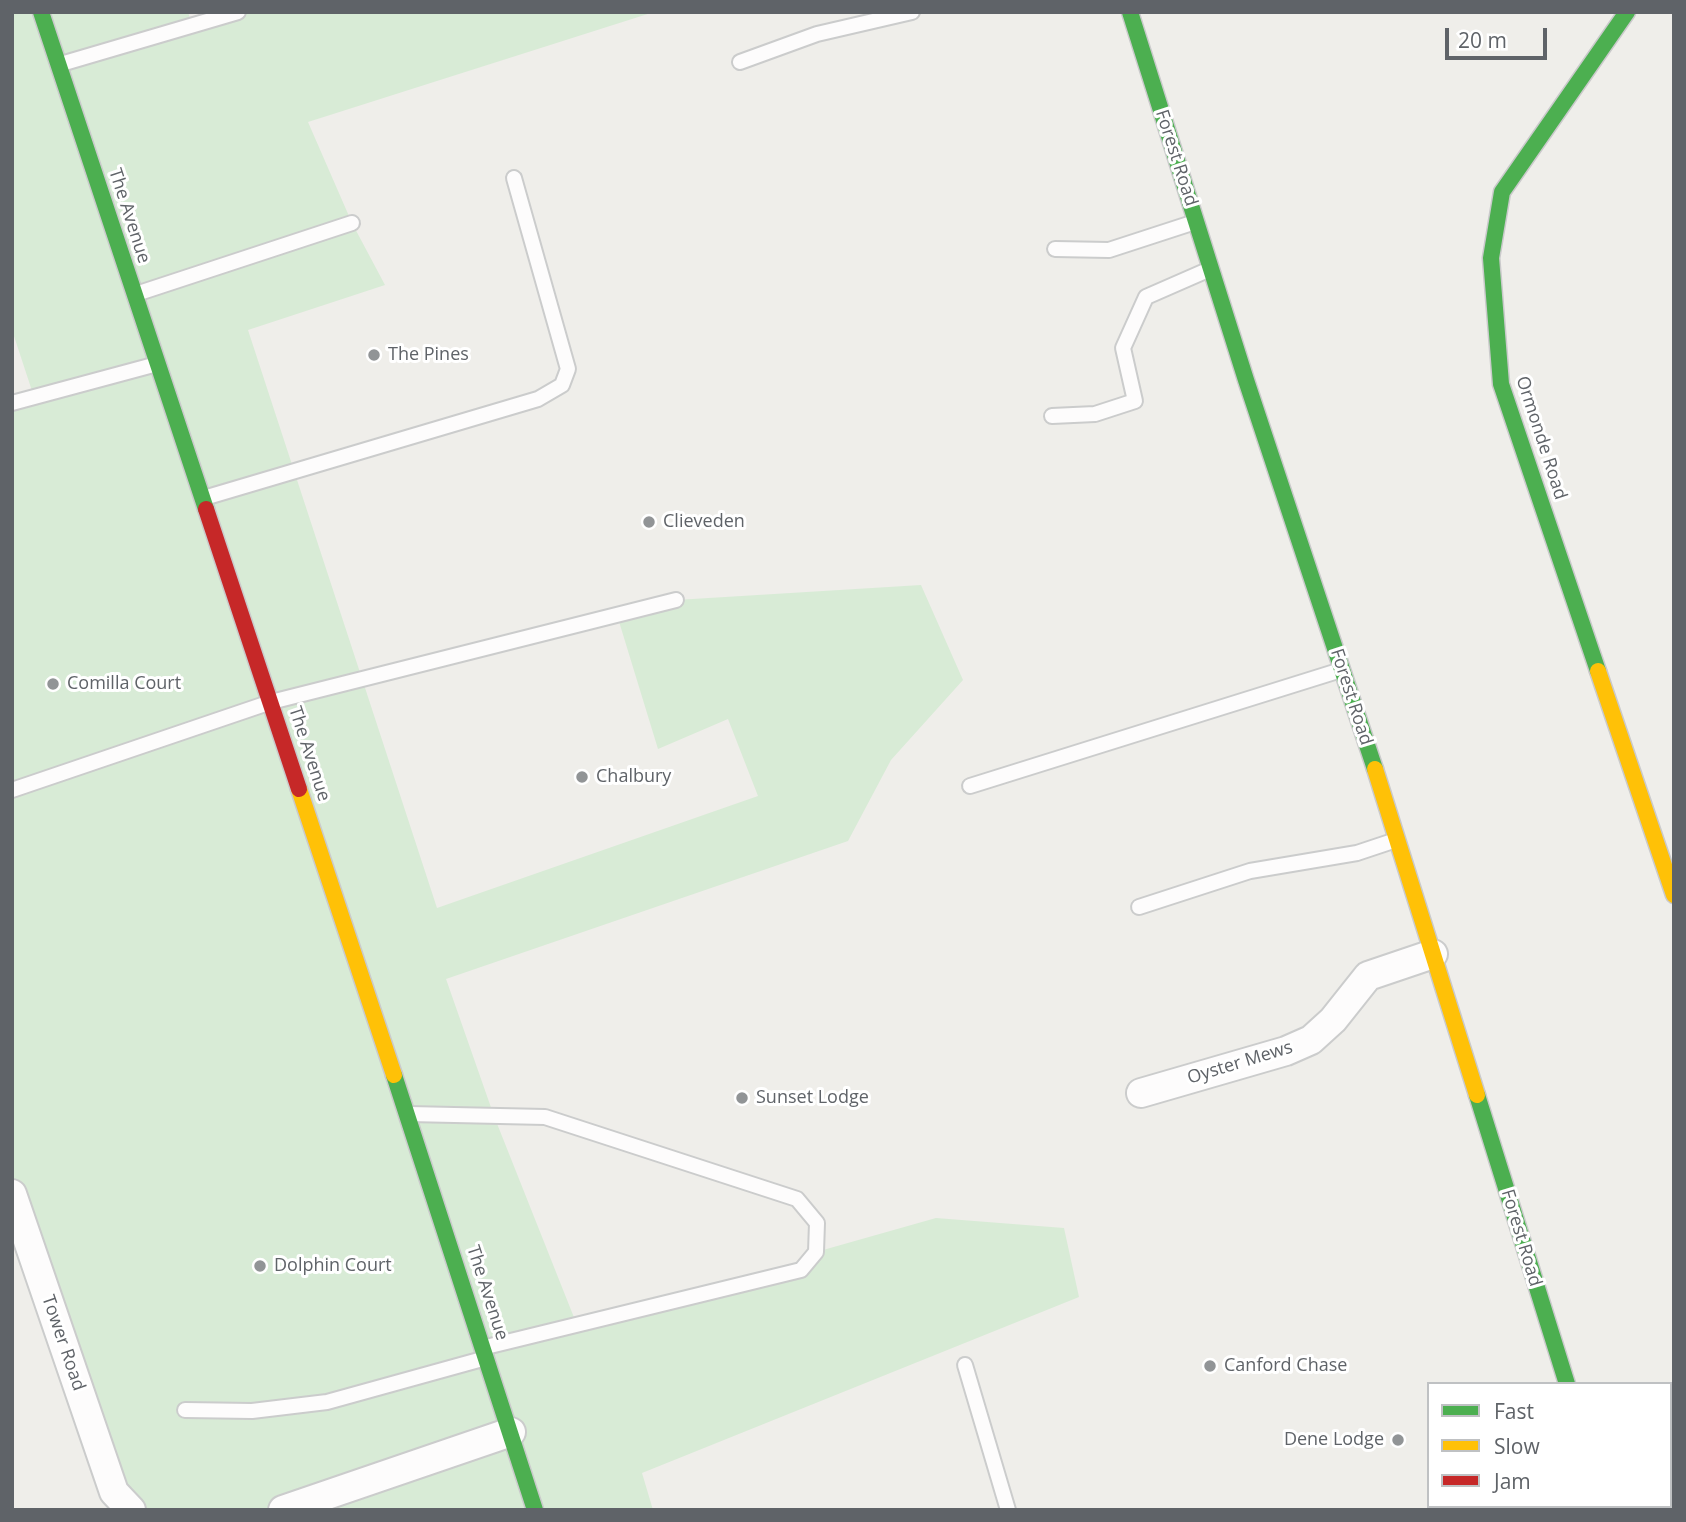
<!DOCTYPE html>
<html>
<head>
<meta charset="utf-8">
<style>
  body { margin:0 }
  #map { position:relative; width:1686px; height:1522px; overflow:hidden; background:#efeeea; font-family:"Open Sans",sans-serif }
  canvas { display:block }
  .frame { position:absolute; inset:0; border:14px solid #5f6368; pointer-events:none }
  .legend { position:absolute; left:1427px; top:1382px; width:245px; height:126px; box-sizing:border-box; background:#fff; border:2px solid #bfc1c3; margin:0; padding:9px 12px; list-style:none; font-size:21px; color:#5f6368 }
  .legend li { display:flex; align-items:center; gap:14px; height:35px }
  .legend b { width:35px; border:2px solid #bfc1c3 }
  .scale { position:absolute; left:1445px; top:28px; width:102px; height:32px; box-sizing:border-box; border:4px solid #5f6368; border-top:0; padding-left:9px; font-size:21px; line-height:24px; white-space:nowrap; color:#5f6368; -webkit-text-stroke:5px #fff; paint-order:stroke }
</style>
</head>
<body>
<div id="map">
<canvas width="1686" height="1522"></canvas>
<div class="frame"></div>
<ul class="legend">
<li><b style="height:9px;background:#4caf50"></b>Fast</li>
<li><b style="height:9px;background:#ffc107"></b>Slow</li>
<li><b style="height:9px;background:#c62828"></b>Jam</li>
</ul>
<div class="scale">20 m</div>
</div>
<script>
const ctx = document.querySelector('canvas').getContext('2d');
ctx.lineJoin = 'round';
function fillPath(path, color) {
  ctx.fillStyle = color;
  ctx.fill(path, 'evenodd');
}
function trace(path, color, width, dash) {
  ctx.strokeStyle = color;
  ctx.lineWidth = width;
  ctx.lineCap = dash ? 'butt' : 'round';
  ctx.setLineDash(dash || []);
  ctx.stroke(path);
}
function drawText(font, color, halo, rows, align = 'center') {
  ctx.font = font + ' "Open Sans",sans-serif';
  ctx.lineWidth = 6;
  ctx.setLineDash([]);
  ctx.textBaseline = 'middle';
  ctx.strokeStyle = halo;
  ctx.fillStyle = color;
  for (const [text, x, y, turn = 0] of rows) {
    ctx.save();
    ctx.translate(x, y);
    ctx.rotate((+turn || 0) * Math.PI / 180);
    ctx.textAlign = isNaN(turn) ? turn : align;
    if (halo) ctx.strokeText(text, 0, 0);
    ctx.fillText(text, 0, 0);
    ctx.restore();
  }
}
fillPath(new Path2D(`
  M 12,12 L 188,12 L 192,25 L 238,12 L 654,12 L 308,122 L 352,223 L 385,285 L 248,330 L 437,908 L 758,796 L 728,719 L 658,749 L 617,615 L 676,600 L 921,585 L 963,680 L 891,760 L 848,841 L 446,979 L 494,1116 L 577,1325 L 801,1270 L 816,1252 L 936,1218 L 1064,1228 L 1079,1297 L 642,1473 L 653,1510 L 131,1510 L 12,1194 L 12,403 L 34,397 L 12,330 Z`), '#d8ebd6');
const lane = new Path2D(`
  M 740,62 L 817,34 L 912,12
  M 61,64 L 238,12
  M 1055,249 L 1109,250 L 1195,222
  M 136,294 L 352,223
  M 12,403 L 157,364
  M 1052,416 L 1095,414 L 1135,401 L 1123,348 L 1146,297 L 1210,269
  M 204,498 L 538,399 L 562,385 L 568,369 L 514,178
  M 970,786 L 1341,670
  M 12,790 L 271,702 L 676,600
  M 1139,907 L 1250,871 L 1357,853 L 1396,840
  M 409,1114 L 545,1117 L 797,1199 L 817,1223 L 816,1252 L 801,1270 L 486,1347
  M 965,1365 L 1008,1510
  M 185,1410 L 252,1411 L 327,1402 L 486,1358`);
const street = new Path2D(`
  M 1141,1093 L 1286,1051 L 1311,1040 L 1333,1020 L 1368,976 L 1433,954
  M 12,1194 L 114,1492 L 131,1510
  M 1670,1488 L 1674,1483
  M 1605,1506 L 1606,1510
  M 283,1510 L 511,1432
  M 1655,1510 L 1657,1506`);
const fast = new Path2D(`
  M 41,12 L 206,509
  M 1130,12 L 1246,380 L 1375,769
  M 1598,671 L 1501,384 L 1491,258 L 1502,192 L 1627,12
  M 394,1075 L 535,1510
  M 1477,1095 L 1567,1384`);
const slow = new Path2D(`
  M 1598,671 L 1674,895
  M 1375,769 L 1477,1095
  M 299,789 L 394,1075`);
const jam = new Path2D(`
  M 206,509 L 299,789`);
trace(lane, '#cbcccc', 18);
trace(street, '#cbcccc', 32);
trace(fast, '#cacacb', 19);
trace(slow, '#cacacb', 19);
trace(jam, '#cacacb', 19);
trace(lane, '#fdfcfc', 14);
trace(street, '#fdfcfc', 28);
trace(fast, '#4caf50', 16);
trace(slow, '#ffc107', 16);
trace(jam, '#c62828', 16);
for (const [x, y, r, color] of [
  [374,355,7,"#919496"],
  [649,522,7,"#919496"],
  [53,684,7,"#919496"],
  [582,777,7,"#919496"],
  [742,1098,7,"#919496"],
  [260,1266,7,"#919496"],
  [1210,1366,7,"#919496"],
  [1398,1440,7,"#919496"]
]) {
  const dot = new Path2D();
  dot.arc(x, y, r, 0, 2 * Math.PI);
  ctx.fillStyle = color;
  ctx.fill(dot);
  trace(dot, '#fff', 2.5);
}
drawText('18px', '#5f6368', '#fff', [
  ["Forest Road",1176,158,72],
  ["The Avenue",129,216,72],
  ["Ormonde Road",1541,438,72],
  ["Forest Road",1351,697,72],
  ["The Avenue",309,754,72],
  ["Oyster Mews",1240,1063,-17],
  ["Forest Road",1521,1238,73],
  ["The Avenue",487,1293,72],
  ["Tower Road",63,1343,71]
]);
drawText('18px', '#5f6368', '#fff', [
  ["The Pines",388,355],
  ["Clieveden",663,522],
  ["Comilla Court",67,684],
  ["Chalbury",596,777],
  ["Sunset Lodge",756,1098],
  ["Dolphin Court",274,1266],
  ["Canford Chase",1224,1366],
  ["Dene Lodge",1384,1440,"right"]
], 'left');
</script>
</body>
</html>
